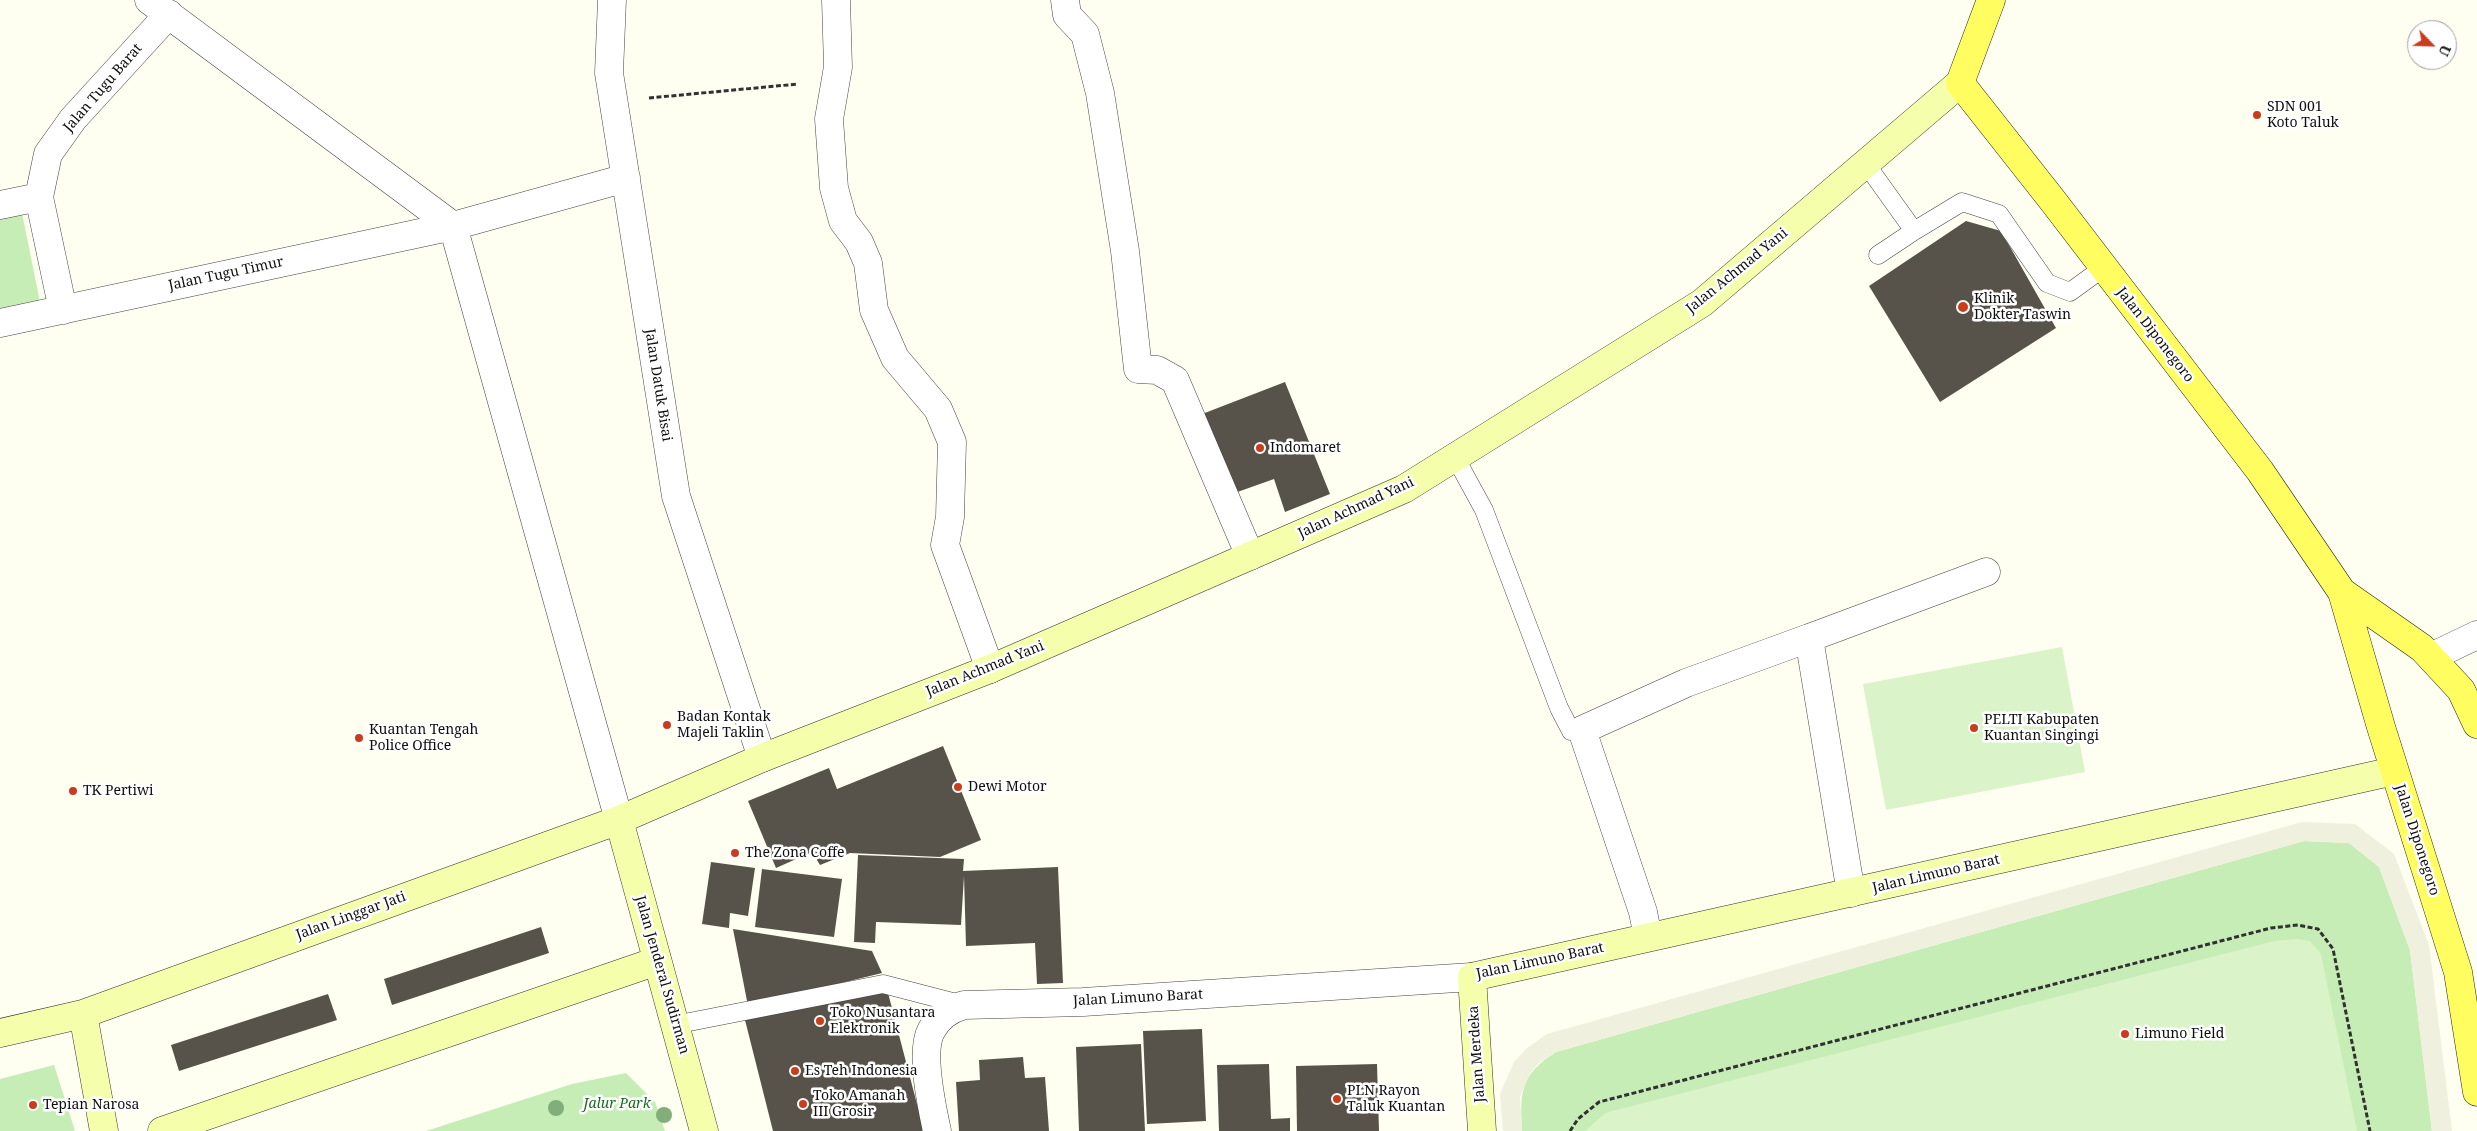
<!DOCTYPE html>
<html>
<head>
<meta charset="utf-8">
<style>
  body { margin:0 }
  #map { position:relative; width:2477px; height:1131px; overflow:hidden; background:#fefff0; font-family:"Noto Serif",serif }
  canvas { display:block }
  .north { position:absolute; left:2407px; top:20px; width:50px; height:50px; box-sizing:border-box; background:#fff; border:1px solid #9f9f9f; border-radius:50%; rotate:114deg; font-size:14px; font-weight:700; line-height:20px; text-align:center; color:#0f0f0f }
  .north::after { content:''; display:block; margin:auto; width:18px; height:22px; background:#c93c1c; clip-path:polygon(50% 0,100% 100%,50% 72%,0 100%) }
</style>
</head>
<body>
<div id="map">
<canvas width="2477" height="1131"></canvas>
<div class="north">U</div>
</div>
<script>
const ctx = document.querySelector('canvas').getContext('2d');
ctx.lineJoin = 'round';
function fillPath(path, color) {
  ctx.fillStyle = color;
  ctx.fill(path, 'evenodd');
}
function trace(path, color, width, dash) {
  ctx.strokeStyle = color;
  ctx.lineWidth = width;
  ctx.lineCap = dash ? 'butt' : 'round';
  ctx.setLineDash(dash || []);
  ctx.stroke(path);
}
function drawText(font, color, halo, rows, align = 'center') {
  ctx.font = font + ' "Noto Serif",serif';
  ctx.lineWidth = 5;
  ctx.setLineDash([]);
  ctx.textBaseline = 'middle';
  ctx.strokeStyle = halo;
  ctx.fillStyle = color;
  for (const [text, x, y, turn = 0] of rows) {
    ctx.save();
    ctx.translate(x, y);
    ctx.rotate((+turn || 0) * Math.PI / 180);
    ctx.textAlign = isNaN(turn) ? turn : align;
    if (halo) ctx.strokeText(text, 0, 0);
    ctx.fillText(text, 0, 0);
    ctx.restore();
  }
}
fillPath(new Path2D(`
  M 21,208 L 41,307 L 0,316 L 0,213 Z
  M 2304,841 L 2349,843 L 2379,867 L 2410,950 L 2432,1131 L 1522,1131 C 1520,1091 1520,1075 1556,1052 Z
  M 54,1065 L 75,1131 L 0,1131 L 0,1079 Z
  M 626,1073 L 655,1102 L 665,1131 L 426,1131 L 572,1084 Z`), '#c6edb6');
fillPath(new Path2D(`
  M 2062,647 L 2085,772 L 1886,810 L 1863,684 Z
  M 2297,939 L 2310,941 L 2321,954 L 2357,1131 L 1585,1131 L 1605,1113 L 2274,941 Z`), '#dbf3c9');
fillPath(new Path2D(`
  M 2302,822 L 2355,824 L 2394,854 L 2429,945 L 2452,1131 L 2432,1131 L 2410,950 L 2379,867 L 2349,843 L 2304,841 L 1556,1052 L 1539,1063 L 1530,1073 L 1520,1097 L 1522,1131 L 1503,1131 L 1500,1094 L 1514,1062 L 1527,1048 L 1547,1034 Z`), '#f0f0de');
fillPath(new Path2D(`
  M 1966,221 L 2001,231 L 2056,328 L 1940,402 L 1869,286 Z
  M 1285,382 L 1330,494 L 1285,512 L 1274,479 L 1229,495 L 1197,416 Z
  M 943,746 L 981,840 L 940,857 L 850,853 L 820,865 L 812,852 L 776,868 L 748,801 L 829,768 L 837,789 Z
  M 858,855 L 964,859 L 963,871 L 1058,867 L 1063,983 L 1037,984 L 1035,943 L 966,946 L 964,876 L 961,925 L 876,922 L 875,943 L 854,942 Z
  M 711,862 L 755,868 L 748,916 L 730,913 L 729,928 L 702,924 Z
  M 762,869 L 842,879 L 834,937 L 755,927 Z
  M 541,927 L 549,953 L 392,1005 L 384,979 Z
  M 733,929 L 872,951 L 882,973 L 748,1006 Z
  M 887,989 L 924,1131 L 773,1131 L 745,1020 Z
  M 328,994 L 337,1020 L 179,1071 L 171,1045 Z
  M 1202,1029 L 1206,1121 L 1147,1124 L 1143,1031 Z
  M 1141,1044 L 1145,1131 L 1079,1131 L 1076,1047 Z
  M 1023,1057 L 1025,1078 L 1045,1077 L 1049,1131 L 959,1131 L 956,1082 L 980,1080 L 979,1060 Z
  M 1269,1064 L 1271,1119 L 1290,1118 L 1290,1131 L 1219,1131 L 1217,1065 Z
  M 1377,1064 L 1379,1131 L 1297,1131 L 1296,1066 Z`), '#58534a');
const lane = new Path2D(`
  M 1866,164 L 1914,231 L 1962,202 L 1999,214 L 2047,283 L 2070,292 L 2103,268
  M 1878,255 L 1914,231
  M 1455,457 L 1484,510 L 1559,708 L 1571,731 L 1582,730
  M 674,1025 L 883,984 L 964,1005`);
const street = new Path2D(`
  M 149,0 L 453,226 L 619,820
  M 612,0 L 609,73 L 676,496 L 762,758
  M 836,0 L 838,67 L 829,119 L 834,188 L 843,221 L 859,242 L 868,263 L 874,310 L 895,358 L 938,409 L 952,442 L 950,517 L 945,545 L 990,669
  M 1065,0 L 1067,15 L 1085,34 L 1100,93 L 1125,251 L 1138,369 L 1157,370 L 1175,380 L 1250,556
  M 0,205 L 39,197
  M 63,310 L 39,197 L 48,154 L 73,119 L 169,14
  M 0,323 L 453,226 L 626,178
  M 2431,657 L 2477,635
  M 1851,893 L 1809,638 L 1986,572
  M 1648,937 L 1643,912 L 1582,730 L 1686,683 L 1809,638
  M 937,1131 C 932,1108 920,1052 931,1031 C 938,1017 950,1009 964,1005 L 1083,1002 L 1472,977`);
const secondary = new Path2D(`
  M 619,820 L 704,1131
  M 83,1014 L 104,1131
  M 0,1033 L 83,1014 L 619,820 L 762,758 L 990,669 L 1404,489 L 1702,303 L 1960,83
  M 162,1131 L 657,961
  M 1482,1131 L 1472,977 L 2394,771`);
const primary = new Path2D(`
  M 1991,0 L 1960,83 L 2053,201 L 2260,471 L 2342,592 L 2381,727 L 2458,972 L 2477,1092
  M 2342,592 L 2422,648 L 2461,690 L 2477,724`);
trace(lane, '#424242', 19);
trace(street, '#424242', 29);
trace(secondary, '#313131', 29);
trace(primary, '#202020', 29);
trace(new Path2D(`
  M 649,98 L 798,84
  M 1570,1131 L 1578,1119 L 1599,1102 L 2271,928 L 2298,925 L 2318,929 L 2333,949 L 2370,1131`), '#313131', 3, [5, 2.5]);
trace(lane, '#fff', 18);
trace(street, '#fff', 28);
trace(secondary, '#f5ffab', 28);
trace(primary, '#fffd60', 28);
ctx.fillStyle = '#81ae7b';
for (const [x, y] of [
  [556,1108],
  [664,1115]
]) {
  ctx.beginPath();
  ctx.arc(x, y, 8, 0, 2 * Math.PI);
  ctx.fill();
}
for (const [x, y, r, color] of [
  [2257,115,5,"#c93c1c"],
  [1963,307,6,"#c93c1c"],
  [1260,448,5,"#c93c1c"],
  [667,725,5,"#c93c1c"],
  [1974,728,5,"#c93c1c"],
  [359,738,5,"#c93c1c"],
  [958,787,5,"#c93c1c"],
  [73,791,5,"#c93c1c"],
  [735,853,5,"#c93c1c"],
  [820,1021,5,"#c93c1c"],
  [2125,1034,5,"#c93c1c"],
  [795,1071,5,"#c93c1c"],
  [1337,1099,5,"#c93c1c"],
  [803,1104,5,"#c93c1c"],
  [33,1105,5,"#c93c1c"]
]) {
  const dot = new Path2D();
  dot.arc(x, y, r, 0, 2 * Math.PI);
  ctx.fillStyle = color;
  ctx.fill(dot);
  trace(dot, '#fff', 2);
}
drawText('14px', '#0f0f0f', '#fff', [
  ["Jalan Tugu Barat",103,88,-49],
  ["Jalan Achmad Yani",1737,271,-39],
  ["Jalan Tugu Timur",226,274,-12],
  ["Jalan Diponegoro",2155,335,52],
  ["Jalan Datuk Bisai",658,385,81],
  ["Jalan Achmad Yani",1356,508,-25],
  ["Jalan Achmad Yani",985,669,-22],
  ["Jalan Diponegoro",2417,840,72],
  ["Jalan Limuno Barat",1936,874,-13],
  ["Jalan Linggar Jati",351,916,-20],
  ["Jalan Limuno Barat",1540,961,-12],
  ["Jalan Jenderal Sudirman",662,975,74],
  ["Jalan Limuno Barat",1138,998,-3],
  ["Jalan Merdeka",1477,1054,-94]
]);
drawText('14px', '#0f0f0f', '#fff', [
  ["SDN 001",2267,107],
  ["Koto Taluk",2267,123],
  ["Klinik",1974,299],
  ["Dokter Taswin",1974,315],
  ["Indomaret",1270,448],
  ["Badan Kontak",677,717],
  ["Majeli Taklin",677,733],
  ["PELTI Kabupaten",1984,720],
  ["Kuantan Singingi",1984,736],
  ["Kuantan Tengah",369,730],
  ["Police Office",369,746],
  ["Dewi Motor",968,787],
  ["TK Pertiwi",83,791],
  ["The Zona Coffe",745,853],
  ["Toko Nusantara",830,1013],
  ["Elektronik",830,1029],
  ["Limuno Field",2135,1034],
  ["Es Teh Indonesia",805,1071],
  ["PLN Rayon",1347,1091],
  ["Taluk Kuantan",1347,1107],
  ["Toko Amanah",813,1096],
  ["III Grosir",813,1112],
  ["Tepian Narosa",43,1105]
], 'left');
drawText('italic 14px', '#1a6c1c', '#fff', [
  ["Jalur Park",617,1104]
]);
</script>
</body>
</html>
